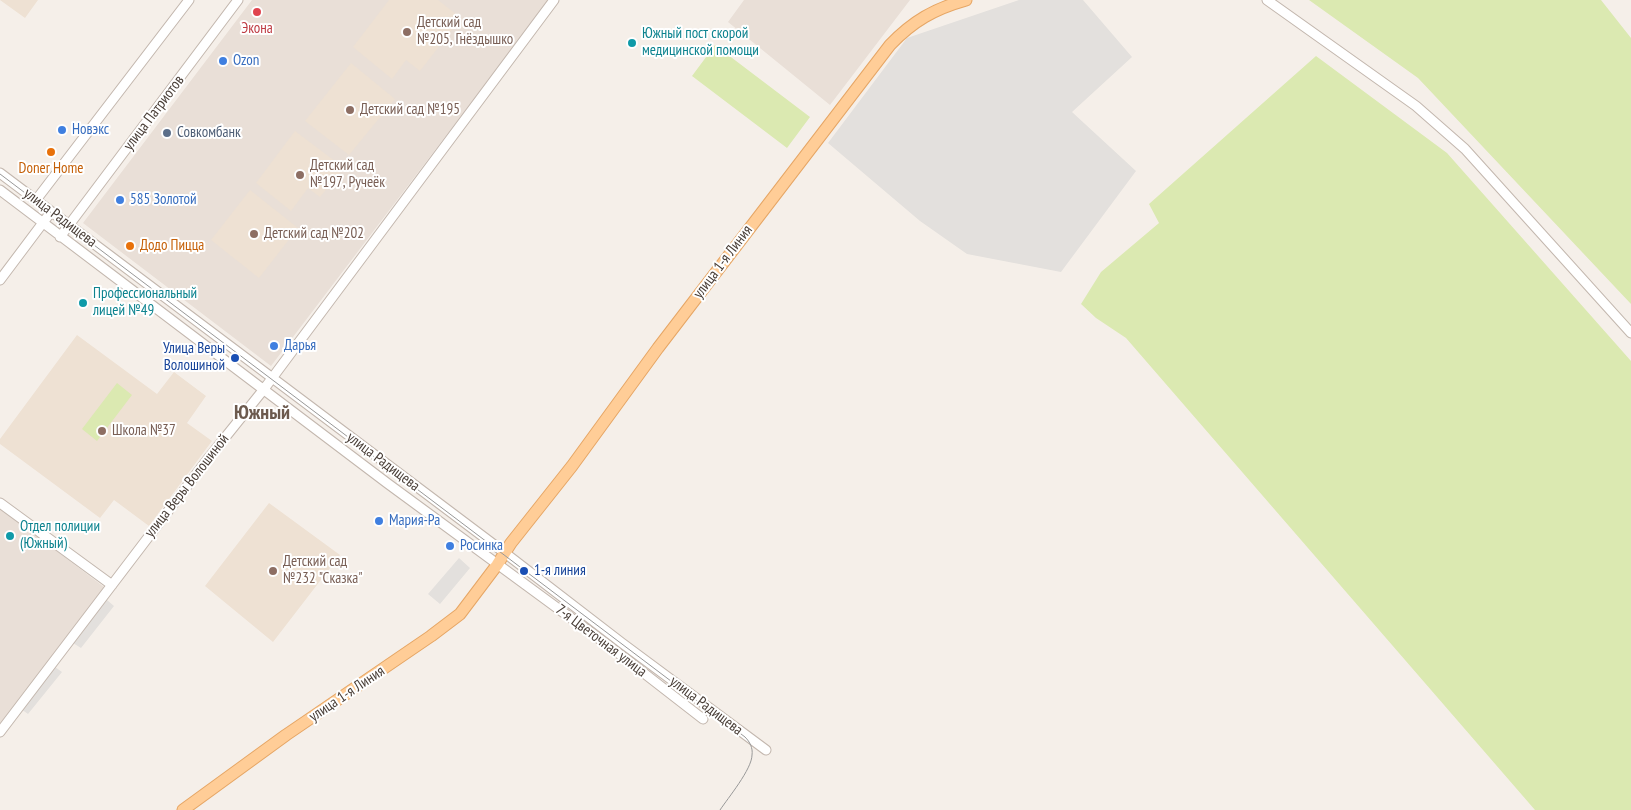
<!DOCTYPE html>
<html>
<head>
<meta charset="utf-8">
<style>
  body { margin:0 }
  canvas { display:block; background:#f5efe9 }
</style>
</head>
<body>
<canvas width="1631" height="810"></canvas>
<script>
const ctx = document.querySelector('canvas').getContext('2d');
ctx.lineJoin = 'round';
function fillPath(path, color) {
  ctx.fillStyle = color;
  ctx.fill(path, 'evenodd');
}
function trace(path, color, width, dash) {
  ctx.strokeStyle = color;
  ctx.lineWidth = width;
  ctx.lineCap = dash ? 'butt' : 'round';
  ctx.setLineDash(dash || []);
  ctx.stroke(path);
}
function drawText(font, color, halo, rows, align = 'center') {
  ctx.font = font + ' "PT Sans Narrow",sans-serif';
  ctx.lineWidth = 4;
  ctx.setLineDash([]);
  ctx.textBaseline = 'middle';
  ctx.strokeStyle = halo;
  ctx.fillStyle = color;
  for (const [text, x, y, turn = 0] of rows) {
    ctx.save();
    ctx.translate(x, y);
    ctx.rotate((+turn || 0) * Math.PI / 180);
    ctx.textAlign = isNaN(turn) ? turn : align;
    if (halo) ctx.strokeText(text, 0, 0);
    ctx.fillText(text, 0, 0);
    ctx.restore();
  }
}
fillPath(new Path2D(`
  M 252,0 L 549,0 L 271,366 L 83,223 Z
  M 744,0 L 910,0 L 830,105 L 728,22 Z
  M 0,508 L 104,587 L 0,724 Z`), '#e9dfd7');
fillPath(new Path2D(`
  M 0,0 L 38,0 L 25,18 Z
  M 389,0 L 438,0 L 461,18 L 420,71 L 406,60 L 392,79 L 353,47 Z
  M 351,63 L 395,99 L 349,155 L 305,121 Z
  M 295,131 L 344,168 L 320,197 L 308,188 L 291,211 L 256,183 Z
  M 250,190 L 298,228 L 259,278 L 211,240 Z
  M 77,335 L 157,394 L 174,372 L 206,396 L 187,423 L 212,441 L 149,526 L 114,500 L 100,518 L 0,444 L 0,439 Z
  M 269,503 L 340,555 L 273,642 L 205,586 Z`), '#eee1d3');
fillPath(new Path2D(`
  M 1309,0 L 1601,0 L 1631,38 L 1631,304 L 1418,78 Z
  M 715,45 L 810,117 L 787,148 L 692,76 Z
  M 1316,56 L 1447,153 L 1631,361 L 1631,810 L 1535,810 L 1126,338 L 1096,318 L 1081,304 L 1101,272 L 1159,223 L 1149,204 Z
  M 117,383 L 132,395 L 97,441 L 82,429 Z`), '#dbe9b1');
fillPath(new Path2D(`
  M 1019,0 L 1083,0 L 1132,57 L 1072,112 L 1136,171 L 1061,272 L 967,254 L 920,221 L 828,143 L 907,38 Z
  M 459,558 L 470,568 L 440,604 L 428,594 Z
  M 107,600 L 114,606 L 81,648 L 73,643 Z
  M 55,667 L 62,672 L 28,714 L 21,709 Z`), '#e3e0dd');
const minor = new Path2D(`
  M 1267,0 L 1416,106 L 1465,149 L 1631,333
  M 0,173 L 505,553 L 622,643 L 766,750
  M 0,190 L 387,483 L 609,646 L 703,719
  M 36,200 L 189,0
  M 60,237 L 238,0
  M 0,280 L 51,212
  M 0,503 L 112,585
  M 0,732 L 207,460 L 264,389 L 554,0`);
const major = new Path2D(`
  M 183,810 L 286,735 L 431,636 L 460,614 L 497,565 L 511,543 L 572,466 L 658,348 L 890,45 C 913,21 934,9 966,0`);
trace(minor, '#c3b7ae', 11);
trace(major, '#e6a665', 13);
trace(minor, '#fff', 9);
trace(major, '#ffcd97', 11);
trace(new Path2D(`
  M 0,174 L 745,737 C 750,742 753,748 752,755 C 752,769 728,798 720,810`), '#989898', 1);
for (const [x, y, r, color] of [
  [257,12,5,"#e0444e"],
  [407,32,5,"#8d6e63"],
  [632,43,5,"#0f9aa8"],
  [223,61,5,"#3f7fe0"],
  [350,110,5,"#8d6e63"],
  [62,130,5,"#3f7fe0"],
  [167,133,5,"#5c6f8a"],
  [51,152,5,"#e8710a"],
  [300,175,5,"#8d6e63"],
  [120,200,5,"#3f7fe0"],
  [254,234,5,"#8d6e63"],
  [130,246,5,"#e8710a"],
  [83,303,5,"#0f9aa8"],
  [274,346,5,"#3f7fe0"],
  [235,358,5,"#1a4fb4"],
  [102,431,5,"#8d6e63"],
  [379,521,5,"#3f7fe0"],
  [10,536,5,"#0f9aa8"],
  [450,546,5,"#3f7fe0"],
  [273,571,5,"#8d6e63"],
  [524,571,5,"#1a4fb4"]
]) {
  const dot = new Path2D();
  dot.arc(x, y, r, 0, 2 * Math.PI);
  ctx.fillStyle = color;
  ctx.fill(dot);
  trace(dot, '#fff', 2);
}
drawText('15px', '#785e54', '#fff', [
  ["Детский сад",417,23],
  ["№205, Гнёздышко",417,40],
  ["Детский сад №195",360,110],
  ["Детский сад",310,166],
  ["№197, Ручеёк",310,183],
  ["Детский сад №202",264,234],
  ["Школа №37",112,431],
  ["Детский сад",283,562],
  ["№232 \"Сказка\"",283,579]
], 'left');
drawText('15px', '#be3a42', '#fff', [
  ["Экона",257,29]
]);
drawText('15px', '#0d838f', '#fff', [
  ["Южный пост скорой",642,34],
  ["медицинской помощи",642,51],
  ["Профессиональный",93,294],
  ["лицей №49",93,311],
  ["Отдел полиции",20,527],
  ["(Южный)",20,544]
], 'left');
drawText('15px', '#366cbe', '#fff', [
  ["Ozon",233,61],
  ["Новэкс",72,130],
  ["585 Золотой",130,200],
  ["Дарья",284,346],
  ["Мария-Ра",389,521],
  ["Росинка",460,546]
], 'left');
drawText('15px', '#493e37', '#fff', [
  ["улица Патриотов",154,113,-53],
  ["улица Радищева",60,218,37],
  ["улица 1-я Линия",723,262,-53],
  ["улица Радищева",383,462,37],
  ["улица Веры Волошиной",187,486,-52],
  ["7-я Цветочная улица",601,641,37],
  ["улица 1-я Линия",347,694,-34],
  ["улица Радищева",706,706,37]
]);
drawText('15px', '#4e5e75', '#fff', [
  ["Совкомбанк",177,133]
], 'left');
drawText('15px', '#c56008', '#fff', [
  ["Doner Home",51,169],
  ["Додо Пицца",140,246,"left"]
]);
drawText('15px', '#164399', '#fff', [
  ["Улица Веры",225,349],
  ["Волошиной",225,366],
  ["1-я линия",534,571,"left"]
], 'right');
drawText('bold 20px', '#6c5a4e', '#fff', [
  ["Южный",262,413]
]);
</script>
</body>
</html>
